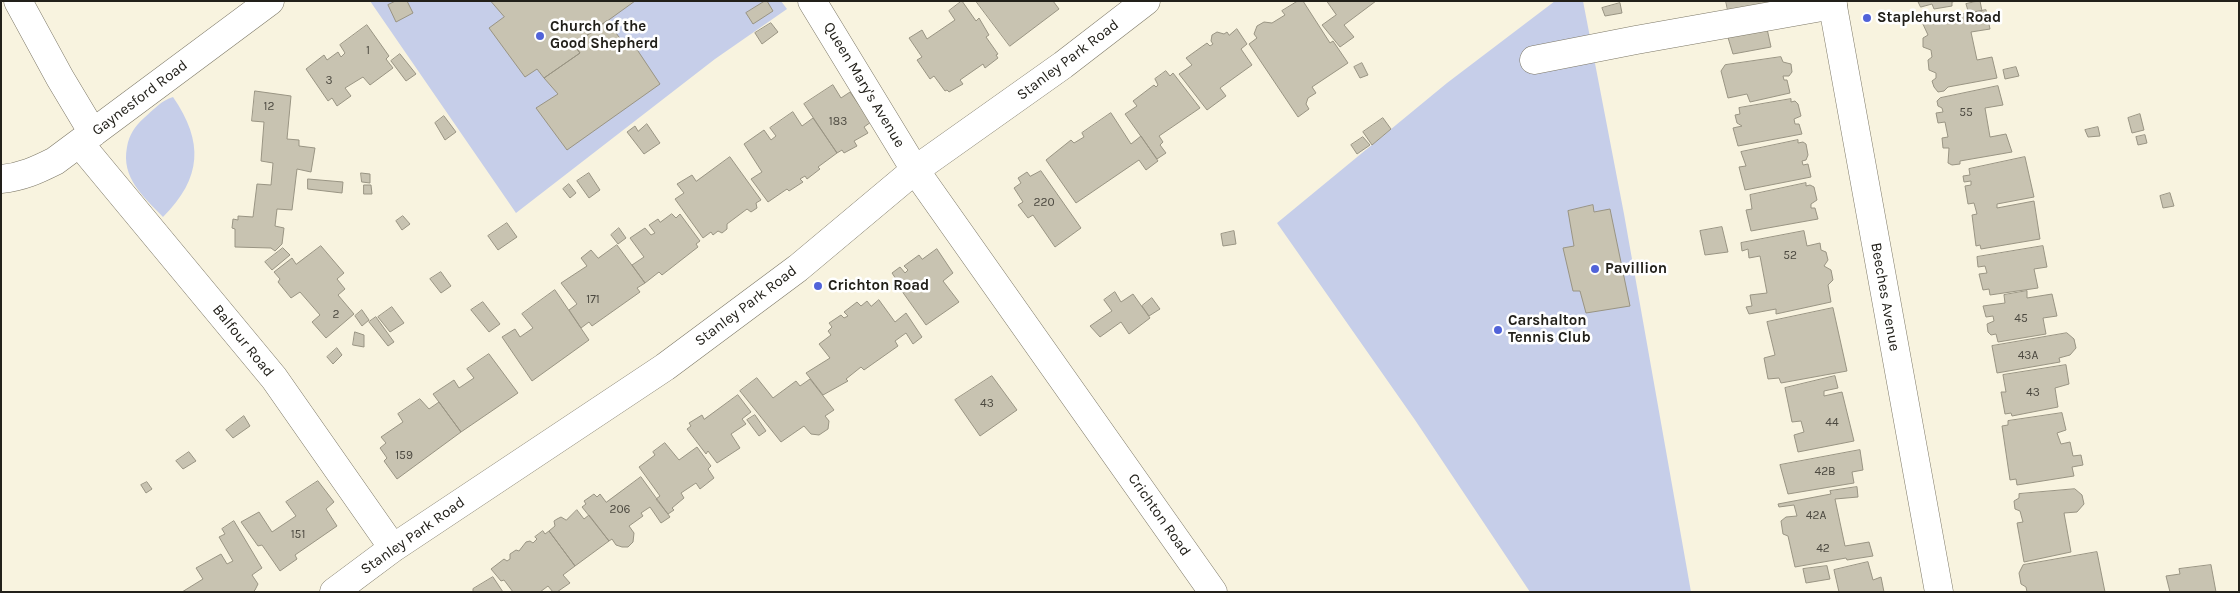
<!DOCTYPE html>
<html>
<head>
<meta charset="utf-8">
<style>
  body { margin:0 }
  #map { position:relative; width:2240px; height:593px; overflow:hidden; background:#f8f3df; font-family:Karla,sans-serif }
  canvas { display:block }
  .frame { position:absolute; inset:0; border:2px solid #22201a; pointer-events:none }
</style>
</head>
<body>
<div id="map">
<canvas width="2240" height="593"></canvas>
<div class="frame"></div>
</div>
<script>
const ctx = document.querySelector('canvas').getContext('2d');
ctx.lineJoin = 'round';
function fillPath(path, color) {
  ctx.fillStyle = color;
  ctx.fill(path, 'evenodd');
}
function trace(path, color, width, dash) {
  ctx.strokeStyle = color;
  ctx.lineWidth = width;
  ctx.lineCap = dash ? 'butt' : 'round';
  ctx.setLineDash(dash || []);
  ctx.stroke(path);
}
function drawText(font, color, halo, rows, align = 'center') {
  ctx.font = font + ' Karla,sans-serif';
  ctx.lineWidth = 5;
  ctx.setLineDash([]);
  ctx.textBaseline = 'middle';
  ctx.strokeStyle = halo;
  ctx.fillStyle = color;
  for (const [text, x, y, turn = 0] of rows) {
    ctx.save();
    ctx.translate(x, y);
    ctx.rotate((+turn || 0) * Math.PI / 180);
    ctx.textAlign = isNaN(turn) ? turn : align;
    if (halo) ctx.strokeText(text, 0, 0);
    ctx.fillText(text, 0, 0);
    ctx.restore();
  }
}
fillPath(new Path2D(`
  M 370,1 L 781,1 L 787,9 L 715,59 L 516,213 Z
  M 1555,1 L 1583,1 L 1624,214 L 1691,592 L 1530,592 L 1415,420 L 1277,223 L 1447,83 Z
  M 173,97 C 204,142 202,178 163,217 C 143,196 121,178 127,147 C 129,135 135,126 144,118 C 153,110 162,100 173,97 Z`), '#c6cee9');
const building = new Path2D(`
  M 396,1 L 407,1 L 413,13 L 396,22 L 388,5 Z
  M 491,1 L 635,1 L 574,45 L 580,53 L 544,78 L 537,69 L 525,77 L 489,28 L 504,17 Z
  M 765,1 L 767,1 L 773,11 L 753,24 L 746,13 Z
  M 962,1 L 976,21 L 979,18 L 989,35 L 986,37 L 998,54 L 996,55 L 998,58 L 985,68 L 983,64 L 960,80 L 963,84 L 949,92 L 947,90 L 945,91 L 934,76 L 930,79 L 917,60 L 922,57 L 909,38 L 922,30 L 927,39 L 955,20 L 949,11 Z
  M 976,1 L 1053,1 L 1059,9 L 1010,46 Z
  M 1298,1 L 1303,1 L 1330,43 L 1333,41 L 1348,63 L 1312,87 L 1316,93 L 1308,98 L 1306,104 L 1309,109 L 1298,117 L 1249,44 L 1257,38 L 1254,34 L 1257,26 L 1264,22 L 1272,23 L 1285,15 L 1282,11 Z
  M 1327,1 L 1376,1 L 1344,25 L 1354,37 L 1340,47 L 1322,25 L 1336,15 Z
  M 1726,1 L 1775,1 L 1776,6 L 1729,15 Z
  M 1918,1 L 1956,1 L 1952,2 L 1952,6 L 1934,9 L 1932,4 L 1921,7 Z
  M 1980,1 L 1982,11 L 1969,14 L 1966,4 Z
  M 1620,3 L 1622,13 L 1605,16 L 1602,8 Z
  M 1986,10 L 1990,29 L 1971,32 L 1977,60 L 1992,57 L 1997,78 L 1948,87 L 1944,91 L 1938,92 L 1934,87 L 1932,81 L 1936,78 L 1936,73 L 1929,70 L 1928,60 L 1932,57 L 1931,50 L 1923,47 L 1923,38 L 1928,35 L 1922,22 L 1925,18 L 1935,19 Z
  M 607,21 L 625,45 L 632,42 L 660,84 L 567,150 L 536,108 L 558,94 L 544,78 L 580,53 L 574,45 Z
  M 771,23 L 778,32 L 762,44 L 755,33 Z
  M 1766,24 L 1771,47 L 1733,54 L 1726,31 Z
  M 367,25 L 389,56 L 386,59 L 393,68 L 370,85 L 363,77 L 345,88 L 351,96 L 337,106 L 332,98 L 328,101 L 306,69 L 324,55 L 327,60 L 338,52 L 341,57 L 345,53 L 340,45 Z
  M 1237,29 L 1247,44 L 1241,49 L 1252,65 L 1220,88 L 1226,96 L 1207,110 L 1179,74 L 1192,65 L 1186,58 L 1207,43 L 1210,46 L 1213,44 L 1211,41 L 1212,35 L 1217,32 L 1224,34 L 1227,32 L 1229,35 Z
  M 400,54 L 416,74 L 406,81 L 391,61 Z
  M 1781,57 L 1783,62 L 1791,64 L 1792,72 L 1789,76 L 1783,76 L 1784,80 L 1787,80 L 1790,93 L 1750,102 L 1747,94 L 1728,98 L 1721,71 L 1725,65 Z
  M 1362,63 L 1368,75 L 1360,78 L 1354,67 Z
  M 2016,67 L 2019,76 L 2005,79 L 2003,70 Z
  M 1166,71 L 1170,76 L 1173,73 L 1200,108 L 1159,136 L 1163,142 L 1160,145 L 1166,153 L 1157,159 L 1125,114 L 1137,106 L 1133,101 L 1154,85 L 1156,87 L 1158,85 L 1155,79 Z
  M 833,85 L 841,98 L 850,92 L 871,122 L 864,127 L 868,133 L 854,141 L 857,146 L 844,153 L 842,150 L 837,153 L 804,104 Z
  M 1998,86 L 2003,105 L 1985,108 L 1990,137 L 2006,134 L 2012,152 L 1960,161 L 1960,164 L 1952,165 L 1948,163 L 1949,148 L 1943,148 L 1942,138 L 1948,137 L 1945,122 L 1938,123 L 1936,113 L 1943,112 L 1942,108 L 1938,106 L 1937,101 L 1940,98 Z
  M 255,91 L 291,96 L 287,139 L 299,140 L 299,146 L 315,148 L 311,172 L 297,169 L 292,210 L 277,209 L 275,226 L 284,228 L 282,244 L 275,251 L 271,248 L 235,247 L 235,229 L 232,228 L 233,219 L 238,220 L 238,216 L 253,217 L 257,184 L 271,185 L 273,163 L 261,161 L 264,122 L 252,121 Z
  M 1791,99 L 1791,102 L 1795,101 L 1798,104 L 1801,116 L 1794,119 L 1795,124 L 1799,124 L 1802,134 L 1738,146 L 1733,128 L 1742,126 L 1737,123 L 1735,115 L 1740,114 L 1739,108 Z
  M 793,112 L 802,126 L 813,118 L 837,153 L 818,167 L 820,169 L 807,179 L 805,176 L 800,179 L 803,182 L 789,191 L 787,189 L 768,202 L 751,179 L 762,172 L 744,144 L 764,130 L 771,140 L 776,136 L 770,128 Z
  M 1111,113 L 1131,144 L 1141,136 L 1158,161 L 1146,170 L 1139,160 L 1076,203 L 1046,160 L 1071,140 L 1074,143 L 1084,137 L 1082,133 Z
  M 2140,114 L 2144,130 L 2132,133 L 2128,118 Z
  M 444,116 L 456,132 L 445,140 L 435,123 Z
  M 1383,118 L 1391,129 L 1372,145 L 1363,132 Z
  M 647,124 L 660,143 L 644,154 L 627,132 L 635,126 L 638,131 Z
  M 2098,127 L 2100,136 L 2088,137 L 2085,130 Z
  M 2145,135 L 2147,143 L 2138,145 L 2136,137 Z
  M 1363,137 L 1370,145 L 1357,154 L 1351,145 Z
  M 1798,140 L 1798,143 L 1803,142 L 1806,144 L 1808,155 L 1806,160 L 1802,161 L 1803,165 L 1808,164 L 1811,177 L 1745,190 L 1739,167 L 1746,166 L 1741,152 Z
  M 730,157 L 761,200 L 756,203 L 757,208 L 751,212 L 747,209 L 727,224 L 727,229 L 722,233 L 718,231 L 713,235 L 711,232 L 703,238 L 675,199 L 684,193 L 677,184 L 692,175 L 696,181 Z
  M 2025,157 L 2034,197 L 1997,204 L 1997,208 L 2034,201 L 2040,239 L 1981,249 L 1980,245 L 1976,246 L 1972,215 L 1977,214 L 1974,203 L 1968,204 L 1965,186 L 1971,185 L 1971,181 L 1964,182 L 1963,176 L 1970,175 L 1969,169 Z
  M 1041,171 L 1081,228 L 1055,247 L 1033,215 L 1028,218 L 1018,205 L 1023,202 L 1014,188 L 1021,183 L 1018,178 L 1027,172 L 1030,176 Z
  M 361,173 L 370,174 L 370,183 L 362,182 Z
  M 589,173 L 600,190 L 589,198 L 577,181 Z
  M 308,179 L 343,182 L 342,193 L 308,189 Z
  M 1806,183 L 1806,186 L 1810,185 L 1814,187 L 1817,200 L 1811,204 L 1811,208 L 1815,208 L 1818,219 L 1751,231 L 1746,210 L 1752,209 L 1750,195 Z
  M 569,184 L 576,193 L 570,198 L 563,189 Z
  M 364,185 L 371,185 L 372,194 L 364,194 Z
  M 2170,193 L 2174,206 L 2163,208 L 2160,196 Z
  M 1593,205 L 1594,212 L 1610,209 L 1630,306 L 1586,313 L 1580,291 L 1573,291 L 1563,248 L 1574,246 L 1568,211 Z
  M 672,214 L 676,218 L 680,214 L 700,241 L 696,244 L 698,247 L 662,275 L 659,272 L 645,283 L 632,265 L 644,257 L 630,238 L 645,228 L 651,235 L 655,233 L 649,225 L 658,219 L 660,222 Z
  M 403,216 L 410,224 L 402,230 L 396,221 Z
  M 507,223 L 517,237 L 498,250 L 488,236 Z
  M 1722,227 L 1728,252 L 1705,255 L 1700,231 Z
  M 619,228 L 626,238 L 618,244 L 611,235 Z
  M 1234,231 L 1236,244 L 1223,246 L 1221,234 Z
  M 1804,231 L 1807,246 L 1820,243 L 1821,250 L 1826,252 L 1828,260 L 1824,266 L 1831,270 L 1833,280 L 1828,285 L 1831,302 L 1776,314 L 1776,309 L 1749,314 L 1746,307 L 1752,306 L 1750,295 L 1767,293 L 1760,256 L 1749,258 L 1748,249 L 1742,251 L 1741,243 Z
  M 617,245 L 645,283 L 637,288 L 640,292 L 592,326 L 589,322 L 581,328 L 569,310 L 577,304 L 561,283 L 587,266 L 581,258 L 591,250 L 598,258 Z
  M 321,246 L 344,273 L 337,279 L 345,289 L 338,295 L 354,314 L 326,338 L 312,322 L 320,315 L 300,292 L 291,298 L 278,282 L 280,279 L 274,272 L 292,258 L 296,264 Z
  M 2043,246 L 2047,267 L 2034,269 L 2038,288 L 1990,295 L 1989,289 L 1983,290 L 1979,274 L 1987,273 L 1985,266 L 1978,267 L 1977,257 Z
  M 283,248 L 290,255 L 272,270 L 265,262 Z
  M 937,249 L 953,273 L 943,281 L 959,302 L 926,325 L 894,280 L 896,279 L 892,273 L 900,267 L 905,273 L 908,270 L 904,266 L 919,255 L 922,259 Z
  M 441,272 L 451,286 L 441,293 L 430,279 Z
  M 555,290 L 589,340 L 532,381 L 502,337 L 515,329 L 520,337 L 533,328 L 522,314 Z
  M 2027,291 L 2027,298 L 2052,294 L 2057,316 L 2043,318 L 2046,334 L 1998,342 L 1996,334 L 1991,335 L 1988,332 L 1987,324 L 1994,321 L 1993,316 L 1986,317 L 1983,306 L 2005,303 L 2004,295 Z
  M 1115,292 L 1121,302 L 1133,294 L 1150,318 L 1129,334 L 1121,322 L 1100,337 L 1090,326 L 1112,311 L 1104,300 Z
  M 1152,298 L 1160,309 L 1149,316 L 1142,306 Z
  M 879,300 L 895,322 L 906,313 L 922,337 L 913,344 L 906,333 L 895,341 L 898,346 L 864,370 L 861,367 L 846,379 L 848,381 L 823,395 L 806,373 L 830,358 L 819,344 L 831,335 L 828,331 L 832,327 L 829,323 L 841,315 L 844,318 L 848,316 L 844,312 L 857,302 L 861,306 L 867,301 L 871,306 Z
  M 483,302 L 500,324 L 489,332 L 471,310 Z
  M 392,307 L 404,323 L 390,332 L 378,317 Z
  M 1833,308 L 1847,371 L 1781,383 L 1779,378 L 1768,379 L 1764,358 L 1775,355 L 1767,322 Z
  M 362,310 L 369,320 L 362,326 L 355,316 Z
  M 376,317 L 394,342 L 388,346 L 369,322 Z
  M 355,332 L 364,335 L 364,347 L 353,345 Z
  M 2067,333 L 2074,339 L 2076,348 L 2070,355 L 2059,358 L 2060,362 L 1997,373 L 1992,346 Z
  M 337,348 L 342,355 L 333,364 L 327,357 Z
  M 489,354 L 518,393 L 461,432 L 433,394 L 454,380 L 459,388 L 474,378 L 467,369 Z
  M 2066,365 L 2069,384 L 2055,388 L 2058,407 L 2012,416 L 2011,413 L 2005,414 L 2001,392 L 2006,392 L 2003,375 Z
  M 992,376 L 1017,410 L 980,436 L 955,400 Z
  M 1835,376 L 1838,388 L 1824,391 L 1824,396 L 1842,392 L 1854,441 L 1798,452 L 1794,435 L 1804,432 L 1801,421 L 1792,422 L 1785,388 Z
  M 757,378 L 773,398 L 796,381 L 800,386 L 810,379 L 834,410 L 825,416 L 829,421 L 828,429 L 819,435 L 811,434 L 804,426 L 781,442 L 740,391 Z
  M 738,395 L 751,412 L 742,419 L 746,424 L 731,434 L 740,448 L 717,463 L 708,451 L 706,454 L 687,429 L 691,426 L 689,423 L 702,415 L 704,419 Z
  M 420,399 L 429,409 L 439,402 L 461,432 L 397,479 L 384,461 L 387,458 L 380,448 L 386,443 L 381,437 L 403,422 L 398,414 Z
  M 2062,413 L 2066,430 L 2057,433 L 2061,444 L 2070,442 L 2073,456 L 2081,455 L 2083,465 L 2072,467 L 2074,476 L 2017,485 L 2016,479 L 2010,480 L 2002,426 L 2008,425 L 2008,421 Z
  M 755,415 L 766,431 L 759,436 L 747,420 Z
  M 244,416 L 250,426 L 233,438 L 226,430 Z
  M 665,443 L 679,460 L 697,447 L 711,466 L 708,469 L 714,478 L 700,489 L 696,483 L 681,493 L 684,498 L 672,508 L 674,510 L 668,514 L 656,499 L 660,496 L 639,467 L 655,455 L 653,452 Z
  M 1860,450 L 1863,470 L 1852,472 L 1854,483 L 1788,494 L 1780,465 Z
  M 189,452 L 196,461 L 183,469 L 176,461 Z
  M 641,477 L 670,517 L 661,523 L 650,507 L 641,513 L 643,516 L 629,526 L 634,533 L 633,542 L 628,547 L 622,547 L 616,545 L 612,539 L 609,541 L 582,507 L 586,504 L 584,501 L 594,494 L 597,497 L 600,494 L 606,502 Z
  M 318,481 L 334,502 L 326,509 L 337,526 L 295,555 L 297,559 L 280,571 L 262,545 L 258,546 L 241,522 L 259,512 L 272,532 L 296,516 L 286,502 Z
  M 147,482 L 152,489 L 146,493 L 141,485 Z
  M 1857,487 L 1858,497 L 1835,499 L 1845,546 L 1869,542 L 1873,556 L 1847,560 L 1846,558 L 1795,567 L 1788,536 L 1783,534 L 1781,521 L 1786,517 L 1797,516 L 1794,505 L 1779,507 L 1778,504 L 1831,494 L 1830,491 Z
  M 2075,489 L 2082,495 L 2084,504 L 2077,512 L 2064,513 L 2071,552 L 2024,562 L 2017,523 L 2023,522 L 2020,511 L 2015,509 L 2014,501 L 2019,498 L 2019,494 Z
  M 577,510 L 584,519 L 589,515 L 609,541 L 575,566 L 549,531 L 555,526 L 554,521 L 557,519 L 561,517 L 566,520 Z
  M 234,521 L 262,568 L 252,575 L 258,584 L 255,590 L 253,592 L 182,592 L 203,579 L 196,568 L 221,554 L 227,564 L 233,561 L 219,537 L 225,534 L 222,529 Z
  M 543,531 L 545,534 L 549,531 L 575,566 L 563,575 L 570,583 L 557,592 L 553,592 L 548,586 L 540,592 L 513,592 L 504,580 L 501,581 L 491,569 L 504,559 L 507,561 L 510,559 L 510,554 L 516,550 L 519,551 L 526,542 L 530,541 L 533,543 L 537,539 L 535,537 Z
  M 2097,552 L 2105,592 L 2027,592 L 2026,587 L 2021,584 L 2019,573 L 2023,565 Z
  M 1868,562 L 1873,580 L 1881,577 L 1884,592 L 1839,592 L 1834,570 Z
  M 2211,565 L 2216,592 L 2170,592 L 2166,576 L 2180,574 L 2179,569 Z
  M 1827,566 L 1830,579 L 1806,583 L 1803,569 Z
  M 493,577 L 503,592 L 473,592 L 473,589 Z`);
fillPath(building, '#c8c3b1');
trace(building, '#999483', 1);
const minor = new Path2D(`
  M 18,1 L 60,78 L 93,133
  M 812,1 L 915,170 L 1213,592
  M 1534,60 L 1636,40 L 1833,5
  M 80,144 L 274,378 L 393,548
  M 1,179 C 22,177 37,170 55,161 L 270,1
  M 334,592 L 393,548 L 665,367 L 798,268 L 915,170 L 1063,65 L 1146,1`);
const major = new Path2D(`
  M 1832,1 L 1939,592`);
trace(minor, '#7c7766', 29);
trace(major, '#7c7766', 29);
trace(minor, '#fff', 28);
trace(major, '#fff', 28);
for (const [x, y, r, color] of [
  [1867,18,5,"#5163d9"],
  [540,36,5,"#5163d9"],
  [1595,269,5,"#5163d9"],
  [818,286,5,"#5163d9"],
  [1498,330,5,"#5163d9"]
]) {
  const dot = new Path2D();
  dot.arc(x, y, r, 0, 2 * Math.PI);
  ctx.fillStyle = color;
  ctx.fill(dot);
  trace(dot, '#fff', 2);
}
drawText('12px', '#4c4940', null, [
  ["1",368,51],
  ["3",329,81],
  ["12",269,107],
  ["55",1966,113],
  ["183",838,122],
  ["220",1044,203],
  ["52",1790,256],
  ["171",593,300],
  ["2",336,315],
  ["45",2021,319],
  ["43A",2028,356],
  ["43",2033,393],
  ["43",987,404],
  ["44",1832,423],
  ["159",404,456],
  ["42B",1825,472],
  ["206",620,510],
  ["42A",1816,516],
  ["151",298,535],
  ["42",1823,549]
]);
drawText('bold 15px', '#22201a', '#fff', [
  ["Staplehurst Road",1877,18],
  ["Church of the",550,27],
  ["Good Shepherd",550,44],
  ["Pavillion",1605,269],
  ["Crichton Road",828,286],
  ["Carshalton",1508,321],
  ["Tennis Club",1508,338]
], 'left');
drawText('15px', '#22201a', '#fff', [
  ["Stanley Park Road",1068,60,-37],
  ["Queen Mary's Avenue",864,85,59],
  ["Gaynesford Road",140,98,-37],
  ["Beeches Avenue",1885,297,80],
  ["Stanley Park Road",746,306,-37],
  ["Balfour Road",243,341,51],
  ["Crichton Road",1159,515,55],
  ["Stanley Park Road",413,536,-35]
]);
</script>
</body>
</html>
